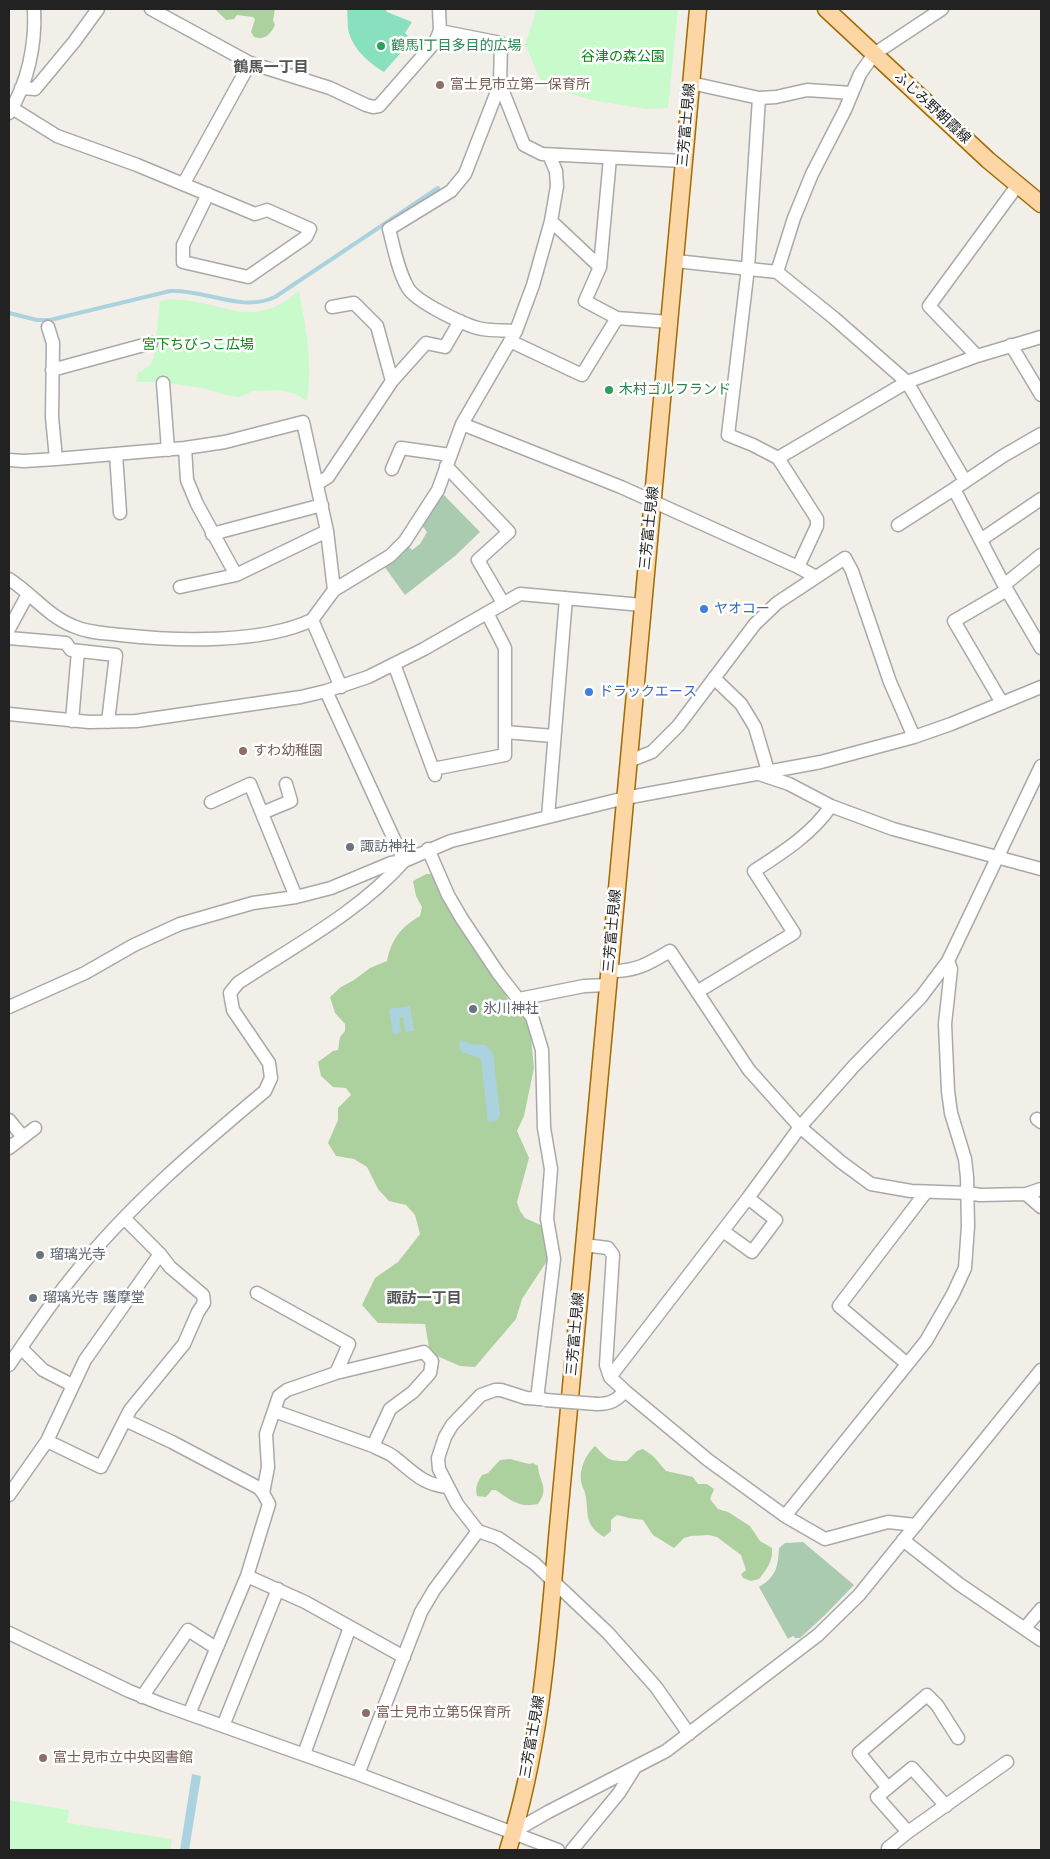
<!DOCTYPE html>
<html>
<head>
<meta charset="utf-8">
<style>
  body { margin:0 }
  #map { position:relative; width:1050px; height:1859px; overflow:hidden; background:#f2efe9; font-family:Poppins,sans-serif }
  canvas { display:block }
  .frame { position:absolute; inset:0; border:10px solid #222; pointer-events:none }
</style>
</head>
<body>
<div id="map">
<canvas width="1050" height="1859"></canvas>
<div class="frame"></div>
</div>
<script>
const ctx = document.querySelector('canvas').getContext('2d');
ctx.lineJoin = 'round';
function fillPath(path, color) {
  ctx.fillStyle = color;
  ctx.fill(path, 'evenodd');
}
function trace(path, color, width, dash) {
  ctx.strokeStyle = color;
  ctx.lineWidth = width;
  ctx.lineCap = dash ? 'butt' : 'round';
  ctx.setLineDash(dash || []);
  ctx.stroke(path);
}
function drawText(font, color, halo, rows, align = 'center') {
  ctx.font = font + ' Poppins,"Noto Sans JP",sans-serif';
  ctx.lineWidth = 5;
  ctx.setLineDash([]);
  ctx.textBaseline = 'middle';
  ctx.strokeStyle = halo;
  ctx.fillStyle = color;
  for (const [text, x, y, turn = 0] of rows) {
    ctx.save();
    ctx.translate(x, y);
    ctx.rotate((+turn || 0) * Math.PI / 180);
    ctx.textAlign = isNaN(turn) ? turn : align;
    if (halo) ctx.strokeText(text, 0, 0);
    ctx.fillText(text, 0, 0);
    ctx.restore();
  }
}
fillPath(new Path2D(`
  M 215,9 L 275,9 L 273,20 L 275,25 C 271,34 264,41 254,37 L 251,32 L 255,19 L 253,17 L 237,15 L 234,19 L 226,20 Z
  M 426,874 L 435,874 L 504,988 L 507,998 L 529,1018 L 534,1068 L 524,1116 L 517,1131 L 529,1158 L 517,1202 L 520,1211 L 525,1218 L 545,1227 L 549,1258 L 522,1299 L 516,1319 L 475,1367 L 460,1366 L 430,1353 L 425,1324 L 378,1323 L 362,1305 L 375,1278 L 398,1262 L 420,1234 L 415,1215 L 406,1205 L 389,1201 L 378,1189 L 367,1167 L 354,1159 L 336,1156 L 328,1143 L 338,1120 L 338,1108 L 351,1095 L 346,1088 L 333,1087 L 321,1076 L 318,1062 L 333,1051 L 338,1050 L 340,1037 L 345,1031 L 345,1024 L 335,1013 L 330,997 L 341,987 L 354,980 L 370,968 L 387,961 C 391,940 401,927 420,916 L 422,907 L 416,896 L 413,881 Z
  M 595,1446 C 608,1459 607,1461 627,1461 L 637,1451 L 643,1449 L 653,1456 L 666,1471 L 693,1477 L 698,1484 L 707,1484 L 714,1489 L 710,1499 L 718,1509 L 728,1512 L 750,1526 L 760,1541 L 772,1548 C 773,1561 767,1569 759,1579 L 751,1581 L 743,1578 L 741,1574 L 746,1570 L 741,1555 L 717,1537 L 709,1535 L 691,1536 L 684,1538 L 674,1548 L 653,1535 L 643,1520 L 629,1518 L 617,1515 L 611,1520 L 611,1531 L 604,1537 C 582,1523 590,1514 585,1493 C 584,1489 583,1489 582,1485 C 578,1471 585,1455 595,1446 Z
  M 510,1459 L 529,1464 L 533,1463 L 538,1466 C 539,1483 550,1487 538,1504 C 523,1507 516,1504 503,1495 C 498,1492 498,1490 492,1490 L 486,1497 L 477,1496 C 475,1487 477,1483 482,1475 L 488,1473 L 500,1460 Z`), '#add19e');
fillPath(new Path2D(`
  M 440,491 L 480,532 L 455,556 L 405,595 L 384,566 L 409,547 L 412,550 L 420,544 L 427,532 L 421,524 Z
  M 803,1542 L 854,1585 L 826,1614 L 800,1638 L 795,1638 L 793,1636 L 788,1639 L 759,1587 C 776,1577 778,1567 779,1548 L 785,1543 Z`), '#aacbaf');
fillPath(new Path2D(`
  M 537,9 L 678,9 L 668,108 L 645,109 L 596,101 L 543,86 L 525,44 Z
  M 299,291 C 306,328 313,363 307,401 L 296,394 L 279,390 L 253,391 L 240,397 L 225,395 L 203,388 L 161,382 L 136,382 L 137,374 L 150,365 L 154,357 L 160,301 C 197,293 232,319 265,310 C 278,307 289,299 299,291 Z
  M 9,1800 L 69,1810 L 67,1823 L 172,1839 L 170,1850 L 9,1850 Z`), '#c8facc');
fillPath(new Path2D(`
  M 347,9 L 385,9 L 387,12 L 412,22 L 405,33 L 412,40 L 384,72 C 369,63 354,50 349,33 C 347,26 348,17 347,9 Z`), '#88e0be');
fillPath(new Path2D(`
  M 410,1006 L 414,1031 L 406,1032 L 403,1017 L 399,1017 L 401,1033 L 393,1034 L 389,1009 Z
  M 460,1040 L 472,1044 L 486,1045 L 493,1053 L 500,1115 L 497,1121 L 488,1122 L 481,1059 L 462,1052 L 459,1048 Z
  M 192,1774 L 201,1776 L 189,1850 L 180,1850 Z`), '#aad3df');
trace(new Path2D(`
  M 9,313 L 37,320 L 50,320 L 170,291 C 206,289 241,313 275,297 L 438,188`), '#aad3df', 4);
const minor = new Path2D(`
  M 151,9 L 250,63 L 330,88 L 366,105 L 373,107 L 379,106 L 435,42 L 440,31 L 439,9
  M 440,31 L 501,43 L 500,84 L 524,145 L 542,154 L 683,161
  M 691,83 L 759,98 L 776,97 L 807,90 L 852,93
  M 500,84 L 465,174 L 451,191 L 389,229 C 394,248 398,271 408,288 C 416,302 466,326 482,329 C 493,331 505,330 516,331
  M 21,88 L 35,89 L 74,42 L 98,9
  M 759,98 L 748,268 L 728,435 L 753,445 L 778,458 L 817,519 L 817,526 L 798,567
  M 12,108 L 57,136 L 137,165 L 255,214 L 267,210 L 310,229 L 306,237 L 248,277 L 183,262 L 183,245 L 208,194
  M 9,113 C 28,83 36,44 34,9
  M 610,158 L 600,267 L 585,301 L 617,318 L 669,322
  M 184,183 L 250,63
  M 551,221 L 600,267
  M 676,261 L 777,272 L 834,318 L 907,382 L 965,481
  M 777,272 L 794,218 L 812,174 L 845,110 L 860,74 L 874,54 L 942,9
  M 332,307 L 354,303 L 377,326 L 392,381
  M 48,327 L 53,343 L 52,417 L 56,459
  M 510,341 L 582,375 L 617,318
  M 1011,345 L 1041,395
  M 977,356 L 929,306 L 1017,186
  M 52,370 L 151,343
  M 163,383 L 168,450
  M 462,424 L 621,487 L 798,567 L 816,577
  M 1041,434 L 1003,456 L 954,489 L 1004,585 L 1041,648
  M 185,448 L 187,480 L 197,504 L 236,575
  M 116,454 L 120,513
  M 778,458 L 907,382 L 977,356 L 1041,337
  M 9,460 L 24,461 L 56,459 L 185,448 L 225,442 L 303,422 L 327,531 L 334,590
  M 446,466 L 509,532 L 478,560 L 503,603
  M 392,469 L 401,448 L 450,455
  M 317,484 L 328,477 L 392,381 L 426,343 L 445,347 L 460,321
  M 898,525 L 954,489
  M 212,534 L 322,505
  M 982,539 L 1041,499
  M 9,579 C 31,593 48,616 73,626 C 88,633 105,633 121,635 C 176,641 261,644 312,620
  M 1004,585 L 1041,555
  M 180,587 L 236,575 L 327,531
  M 9,629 L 28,594
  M 9,638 L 66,643 L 71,650 L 116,655 L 108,722
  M 394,664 L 435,775
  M 714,678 L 741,704 L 755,727 L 768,771
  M 341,687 L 312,620 L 334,590 L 390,556 L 405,541 L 438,490 L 462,424 L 516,331 L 533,285 L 551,221 L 557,186 L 556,171 L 549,155
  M 326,691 L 404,861
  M 1002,703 L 954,621 L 1007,590
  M 9,714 L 89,722 L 136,721 L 301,697 L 326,691 L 368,677 L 424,649 L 520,594 L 642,605
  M 72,721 L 78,651
  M 505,732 L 553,736
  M 629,761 L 652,752 L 678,726 L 755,624 L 777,603 L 845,558 L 852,571 L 890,682 L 914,737
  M 433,769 L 505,755 L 505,648 L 487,613
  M 759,774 L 789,784 L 831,806 L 893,829 L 1041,869
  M 211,802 L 250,784 L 296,897
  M 262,813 L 291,801 L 286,784
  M 548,817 L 566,598
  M 428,849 L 448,895 L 462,919 L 498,973 L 532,1017 L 542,1050 L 544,1128 L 551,1169 L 547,1219 L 554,1259 L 537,1399
  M 609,971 C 635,972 648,964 670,951 L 749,1070 L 800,1127 L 841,1162 L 871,1184 L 911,1191 L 968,1193 L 980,1195 L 1026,1194 L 1041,1189
  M 697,992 L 794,933 L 754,871 C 782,853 812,834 831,806
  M 519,999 L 584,986 L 608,985
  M 9,1007 L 85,973 L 134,945 L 180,924 L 253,903 L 296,897 L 331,888 L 391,863 L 404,861 L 451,841 L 625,798 L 821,762 L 914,737 L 951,724 L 1041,687
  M 1037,1119 L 1041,1122
  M 9,1120 L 23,1137
  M 9,1148 L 35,1128
  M 1026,1194 L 1041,1207
  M 723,1231 L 752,1252 L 776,1220 L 748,1198
  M 584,1245 L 608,1248 L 613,1255 L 606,1365 L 610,1377 L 625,1391 L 708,1460 L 785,1516 L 825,1539 L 888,1522 L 916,1525
  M 257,1293 L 349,1344 L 336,1373
  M 21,1348 L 43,1370 L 72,1385
  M 906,1363 L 839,1306 L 926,1192
  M 9,1365 C 30,1335 50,1304 73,1276 C 128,1206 197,1148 265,1091 L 271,1078 L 269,1063 L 233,1010 L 230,993 L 238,983 C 294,946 359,912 404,861
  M 610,1377 L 748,1198 L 800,1127 L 853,1067 L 921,997 L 948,961 L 1041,766
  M 543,1399 L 526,1398 L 501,1390 L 495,1390 L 481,1395 L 452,1425 L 445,1437 L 438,1458 L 439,1469 L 457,1504 L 478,1531 L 498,1538 L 534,1563 L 608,1633 L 656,1687 L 689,1734
  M 597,1404 C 610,1404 616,1401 625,1391
  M 274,1411 L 373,1446 C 380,1450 388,1452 394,1457 C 413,1472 423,1485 448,1487
  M 125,1420 L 172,1442 L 259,1488 L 263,1493 L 269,1504 L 247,1576 L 189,1714
  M 47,1441 L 101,1467 L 130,1410 L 184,1344 L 198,1312 L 204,1303 L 203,1295 L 170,1267 L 160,1254 L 124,1218
  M 263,1493 L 268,1467 L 266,1434 L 279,1396 L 287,1390 L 336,1373 L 424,1352 L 432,1361 L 430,1373 L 413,1392 L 390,1409 L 373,1446
  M 9,1495 L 47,1441 L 85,1360 L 160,1254
  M 785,1516 L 926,1341 L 953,1294 L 965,1268 L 968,1226 L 967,1177 L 965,1159 L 951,1113 L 948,1091 L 945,1024 L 951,969 L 948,961
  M 903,1540 L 959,1584 L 1041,1640
  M 247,1576 L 305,1602 L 404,1657
  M 1025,1628 L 1041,1609
  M 9,1633 L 129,1691 L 164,1705 L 358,1774 L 558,1850
  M 142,1697 L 188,1630 L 216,1648
  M 223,1726 L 278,1589
  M 304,1754 L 350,1627
  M 358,1774 L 421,1612 L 434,1590 L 478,1531
  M 888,1788 L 859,1753 L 927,1695 L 937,1705 L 958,1738
  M 513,1832 L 548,1812 L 666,1751 L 818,1635 L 859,1595 L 1041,1370
  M 908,1832 L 877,1797 L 912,1768 L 946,1806
  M 572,1850 L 619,1793 L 634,1769
  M 888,1850 L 888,1848 L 908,1832 L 1007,1762`);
const major = new Path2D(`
  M 826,9 L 988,160 L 1041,204
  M 508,1850 C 540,1750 548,1643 557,1538 C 567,1430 577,1322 587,1214 C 624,812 661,410 698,9`);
trace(minor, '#a9a9a9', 15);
trace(major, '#a06b00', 19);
trace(minor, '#fff', 12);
trace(major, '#fcd6a4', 16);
const minorBridge = new Path2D(`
  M 545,1400 L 597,1404`);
trace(minorBridge, '#a9a9a9', 15, []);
trace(minorBridge, '#fff', 12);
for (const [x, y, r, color] of [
  [381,46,5,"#2e9e5b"],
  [440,85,5,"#8d6e63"],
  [609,390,5,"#2e9e5b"],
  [704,609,5,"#3f7fe0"],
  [589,692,5,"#3f7fe0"],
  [243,751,5,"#8d6e63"],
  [350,847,5,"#6b7280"],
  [473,1009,5,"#6b7280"],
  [40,1255,5,"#6b7280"],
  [33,1298,5,"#6b7280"],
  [366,1713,5,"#8d6e63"],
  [43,1758,5,"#8d6e63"]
]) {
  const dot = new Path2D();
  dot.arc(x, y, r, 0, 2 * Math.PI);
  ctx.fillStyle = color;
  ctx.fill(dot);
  trace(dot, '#fff', 2);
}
drawText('14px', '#27864d', '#fff', [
  ["鶴馬1丁目多目的広場",391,46],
  ["木村ゴルフランド",619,390]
], 'left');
drawText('14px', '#0c8416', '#fff', [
  ["谷津の森公園",623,57],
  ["宮下ちびっこ広場",198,345]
]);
drawText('14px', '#785e54', '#fff', [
  ["富士見市立第一保育所",450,85],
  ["すわ幼稚園",253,751],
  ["富士見市立第5保育所",376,1713],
  ["富士見市立中央図書館",53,1758]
], 'left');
drawText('14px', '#222', '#fff', [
  ["ふじみ野朝霞線",932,108,43],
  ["三芳富士見線",687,125,-85],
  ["三芳富士見線",650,528,-84],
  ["三芳富士見線",613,931,-85],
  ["三芳富士見線",576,1334,-85],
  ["三芳富士見線",533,1737,-80]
]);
drawText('14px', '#366cbe', '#fff', [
  ["ヤオコー",714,609],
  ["ドラックエース",599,692]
], 'left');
drawText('14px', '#5b616d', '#fff', [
  ["諏訪神社",360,847],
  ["氷川神社",483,1009],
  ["瑠璃光寺",50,1255],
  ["瑠璃光寺 護摩堂",43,1298]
], 'left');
drawText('bold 15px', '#555', '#fff', [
  ["鶴馬一丁目",271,68],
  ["諏訪一丁目",424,1299]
]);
</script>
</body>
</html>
